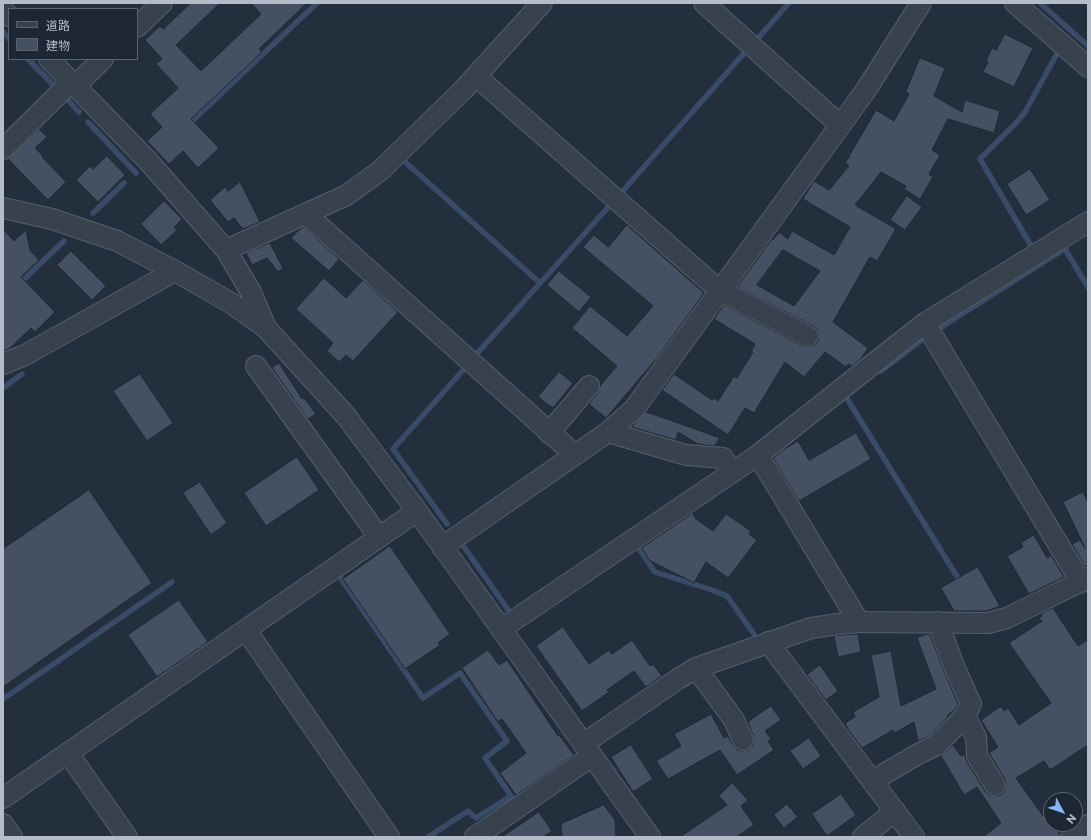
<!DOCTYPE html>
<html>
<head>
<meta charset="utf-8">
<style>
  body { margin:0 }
  #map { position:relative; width:1091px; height:840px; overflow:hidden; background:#242f3e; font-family:Commissioner,"Noto Sans JP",sans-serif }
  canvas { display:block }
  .frame { position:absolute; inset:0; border:4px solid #b4bcc9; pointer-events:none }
  .legend { position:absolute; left:8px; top:8px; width:130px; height:52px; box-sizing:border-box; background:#1d2633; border:1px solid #59626f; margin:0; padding:5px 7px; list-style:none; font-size:12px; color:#b4bcc9 }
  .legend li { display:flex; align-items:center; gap:8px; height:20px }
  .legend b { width:20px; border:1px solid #59626f }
  .north { position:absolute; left:1043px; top:792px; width:40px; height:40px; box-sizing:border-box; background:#1d2633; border:1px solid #59626f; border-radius:50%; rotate:130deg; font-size:11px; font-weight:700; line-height:16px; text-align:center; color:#b4bcc9 }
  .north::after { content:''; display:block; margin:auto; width:14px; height:18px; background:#8ab4f8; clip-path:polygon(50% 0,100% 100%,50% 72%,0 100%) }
</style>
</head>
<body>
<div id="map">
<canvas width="1091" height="840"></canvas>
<div class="frame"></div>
<ul class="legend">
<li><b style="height:5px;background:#38414e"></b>道路</li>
<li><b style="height:11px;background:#455162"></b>建物</li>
</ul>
<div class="north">N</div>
</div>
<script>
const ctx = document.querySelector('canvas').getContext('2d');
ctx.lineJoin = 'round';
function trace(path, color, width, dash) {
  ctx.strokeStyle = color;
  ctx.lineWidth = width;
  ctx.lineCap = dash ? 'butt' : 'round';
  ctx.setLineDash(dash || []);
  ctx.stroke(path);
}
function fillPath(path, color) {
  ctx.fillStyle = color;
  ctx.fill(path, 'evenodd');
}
trace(new Path2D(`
  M 1040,3 L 1088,46
  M 3,32 L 9,39
  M 758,38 L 789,3
  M 28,59 L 55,87
  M 66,98 L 79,112
  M 88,122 L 136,173
  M 188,125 L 317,3
  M 403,160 L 540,283
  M 621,193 L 746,51
  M 93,213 L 124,183
  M 1030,244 L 980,159 L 1016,123 L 1025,112 L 1058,52
  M 1065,249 L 1088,287
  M 19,284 L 64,241
  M 940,328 L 1066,248
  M 474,357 L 611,204
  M 881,371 L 924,338
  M 3,388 L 22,374
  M 846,397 L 961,583
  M 447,524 L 393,449 L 465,368
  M 462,544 L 509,611
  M 639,544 L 637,546 L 655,572 L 712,590 L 727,596 L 754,634
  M 340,577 L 423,698 L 460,673 L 507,741 L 485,758 L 511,796 L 476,818 L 468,811 L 428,837
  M 3,699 L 172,582`), '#394c67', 5.5);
const building = new Path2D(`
  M 191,3 L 220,3 L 176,45 L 201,71 L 261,14 L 251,3 L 307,3 L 259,49 L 262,52 L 191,119 L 219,148 L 198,168 L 183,151 L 169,164 L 147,141 L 162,127 L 150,114 L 178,88 L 156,64 L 162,59 L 145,40 L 160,26 L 163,29 Z
  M 1005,34 L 1033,48 L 1014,87 L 983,72 L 988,62 L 986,61 L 992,48 L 996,50 Z
  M 920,58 L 945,68 L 934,96 L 962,112 L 965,100 L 1000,111 L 994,133 L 948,119 L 932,150 L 940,155 L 929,174 L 933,177 L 920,199 L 904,189 L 906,186 L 881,172 L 855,205 L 896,229 L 877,261 L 870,257 L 833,322 L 868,348 L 860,360 L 852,366 L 848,364 L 846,367 L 825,352 L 804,377 L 785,362 L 754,413 L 745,408 L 728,435 L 662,390 L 674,374 L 712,400 L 714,398 L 718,401 L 734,376 L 737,378 L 753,352 L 751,351 L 755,344 L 714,319 L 724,305 L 803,346 L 809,347 L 815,345 L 818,342 L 819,335 L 817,329 L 813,326 L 737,287 L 772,239 L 773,240 L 779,232 L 788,239 L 792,231 L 834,255 L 850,227 L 803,199 L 814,181 L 829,190 L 849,166 L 845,163 L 850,156 L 849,156 L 876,110 L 894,121 L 909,94 L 906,92 ZM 783,250 L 820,271 L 794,306 L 757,285 Z
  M 39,129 L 47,137 L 35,148 L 43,156 L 42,157 L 66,182 L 48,200 L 8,159 Z
  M 107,156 L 125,175 L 98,202 L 76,180 L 90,166 L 93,169 Z
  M 1030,169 L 1050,200 L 1026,215 L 1007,184 Z
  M 240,182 L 260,222 L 243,229 L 234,218 L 228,222 L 210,200 L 225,187 L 228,191 Z
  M 907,196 L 922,207 L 905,230 L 890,220 Z
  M 164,201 L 182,219 L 174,227 L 177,230 L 161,245 L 141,224 Z
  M 627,225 L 704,293 L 657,358 L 606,418 L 589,404 L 598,393 L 600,386 L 617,366 L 572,328 L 590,306 L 627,336 L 653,306 L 583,247 L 594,235 L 608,247 Z
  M 304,227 L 339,259 L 329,271 L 291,238 L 299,230 Z
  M 3,229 L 14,241 L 26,230 L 30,250 L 39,260 L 21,277 L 55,312 L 35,332 L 31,328 L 9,349 L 3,352 Z
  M 270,243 L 283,268 L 278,272 L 267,258 L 252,265 L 246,253 Z
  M 71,251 L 106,286 L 92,300 L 57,265 Z
  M 559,271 L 591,297 L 579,312 L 547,285 Z
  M 324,278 L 346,298 L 363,280 L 398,312 L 353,361 L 346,355 L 339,362 L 327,351 L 333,343 L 296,309 Z
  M 279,363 L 302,399 L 304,398 L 316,414 L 308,419 L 272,368 Z
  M 559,372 L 573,383 L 553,408 L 538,397 Z
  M 140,374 L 173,423 L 147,441 L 113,391 Z
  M 646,412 L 681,424 L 720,438 L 714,446 L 698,444 L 678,432 L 676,440 L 632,427 Z
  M 856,433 L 871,459 L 799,501 L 773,458 L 784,449 L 798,441 L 809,460 Z
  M 297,457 L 319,490 L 266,526 L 244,493 Z
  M 200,482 L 227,523 L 211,535 L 183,493 Z
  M 89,490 L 152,583 L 3,687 L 3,549 Z
  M 1083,492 L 1088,503 L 1088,565 L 1085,567 L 1072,544 L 1080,540 L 1085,548 L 1063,502 Z
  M 693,513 L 696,519 L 713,531 L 726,514 L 751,531 L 749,534 L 757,540 L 728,578 L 706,562 L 694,583 L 649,560 L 642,548 Z
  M 1034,535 L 1047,558 L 1051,555 L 1064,577 L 1029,594 L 1007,556 L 1023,547 L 1021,543 Z
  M 390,546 L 450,634 L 438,643 L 440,645 L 405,669 L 343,579 Z
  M 978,567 L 1000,606 L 987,611 L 954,611 L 941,588 Z
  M 179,600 L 208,642 L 157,677 L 128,635 Z
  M 1053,608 L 1078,646 L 1088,640 L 1088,745 L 1050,770 L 1044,761 L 1016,778 L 1043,816 L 1045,814 L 1051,822 L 1051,824 L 1053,824 L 1060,835 L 1060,837 L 983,837 L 1001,823 L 977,787 L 964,795 L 941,756 L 953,745 L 961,756 L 964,754 L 967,762 L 985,791 L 989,795 L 996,796 L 1001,795 L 1005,791 L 1006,785 L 1005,779 L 989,753 L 998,747 L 981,720 L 1001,706 L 1004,711 L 1008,708 L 1019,725 L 1051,703 L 1009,643 L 1042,621 L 1039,618 L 1042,616 L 1041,614 Z
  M 563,627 L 589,664 L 609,650 L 612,654 L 632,640 L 650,666 L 653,664 L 662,676 L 646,687 L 634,671 L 607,690 L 609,692 L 582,711 L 536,646 Z
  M 858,634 L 861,652 L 838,657 L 834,636 Z
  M 927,634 L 930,634 L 944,671 L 958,704 L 956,709 L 947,716 L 948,717 L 930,736 L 918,741 L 914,722 L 895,733 L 893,730 L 862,748 L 849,731 L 845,723 L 855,717 L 853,712 L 879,697 L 871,655 L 891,651 L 901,706 L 936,689 L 917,638 Z
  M 488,650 L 499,665 L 507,660 L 558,736 L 559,735 L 574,755 L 516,795 L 500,773 L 526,753 L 502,719 L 498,722 L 462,668 Z
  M 820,665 L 838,691 L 826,700 L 807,675 Z
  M 771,706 L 781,720 L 765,731 L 771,739 L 768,741 L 774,750 L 737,775 L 720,750 L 668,779 L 656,761 L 681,746 L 674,734 L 711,714 L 724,738 L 728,736 L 733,745 L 737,750 L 742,751 L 748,750 L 753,746 L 754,741 L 753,735 L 748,722 Z
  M 809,738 L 821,756 L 803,769 L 790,751 Z
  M 631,745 L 653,779 L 633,792 L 611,757 Z
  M 732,783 L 748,800 L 741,806 L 754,825 L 736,837 L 680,837 L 727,805 L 719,796 Z
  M 841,794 L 856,815 L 827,836 L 812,814 Z
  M 787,804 L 798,817 L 784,828 L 774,815 Z
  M 604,805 L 615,820 L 616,837 L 562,837 L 561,824 Z
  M 539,812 L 552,831 L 543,837 L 502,837 Z`);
fillPath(building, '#455162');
trace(building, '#1f2835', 1);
const minor = new Path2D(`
  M 704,3 L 840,125
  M 1015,3 L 1088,67
  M 3,10 L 9,16
  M 137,27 L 162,3
  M 49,59 L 149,162 L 226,250 L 251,292 L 266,328
  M 476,76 L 719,290 L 808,336
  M 75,86 L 103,59
  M 3,149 L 71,82
  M 3,208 L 52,219 L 117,241 L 175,271 L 231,303 L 266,328 L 346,416 L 417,511 L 650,837
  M 306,214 L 575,455
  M 226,250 L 347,195 L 381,170 L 464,89 L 542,3
  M 925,323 L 1081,582
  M 3,364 L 25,355 L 175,271
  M 256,366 L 379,537
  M 608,432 L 686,455 L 723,458 L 732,471
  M 549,433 L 589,386
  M 758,455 L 859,622
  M 442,547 L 608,432 L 634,409 L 866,90 L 921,3
  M 501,629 L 758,455 L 925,323 L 1088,222
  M 246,630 L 389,837
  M 768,642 L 914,837
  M 696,668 L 734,720 L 743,740
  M 965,716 L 976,737 L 977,756 L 995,785
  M 583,744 L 678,679 L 696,668 L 811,628 L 838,624 L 859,622 L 988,623 L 1007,618 L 1088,578
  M 68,753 L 127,837
  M 872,781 L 918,754 L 937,745 L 965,716 L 971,704 L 954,666 L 938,622
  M 3,798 L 417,511
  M 3,824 L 12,837
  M 475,837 L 592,756
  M 863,837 L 895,811
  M 1071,837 L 1088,825`);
trace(minor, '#565f6c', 22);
trace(minor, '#38414e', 20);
</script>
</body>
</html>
